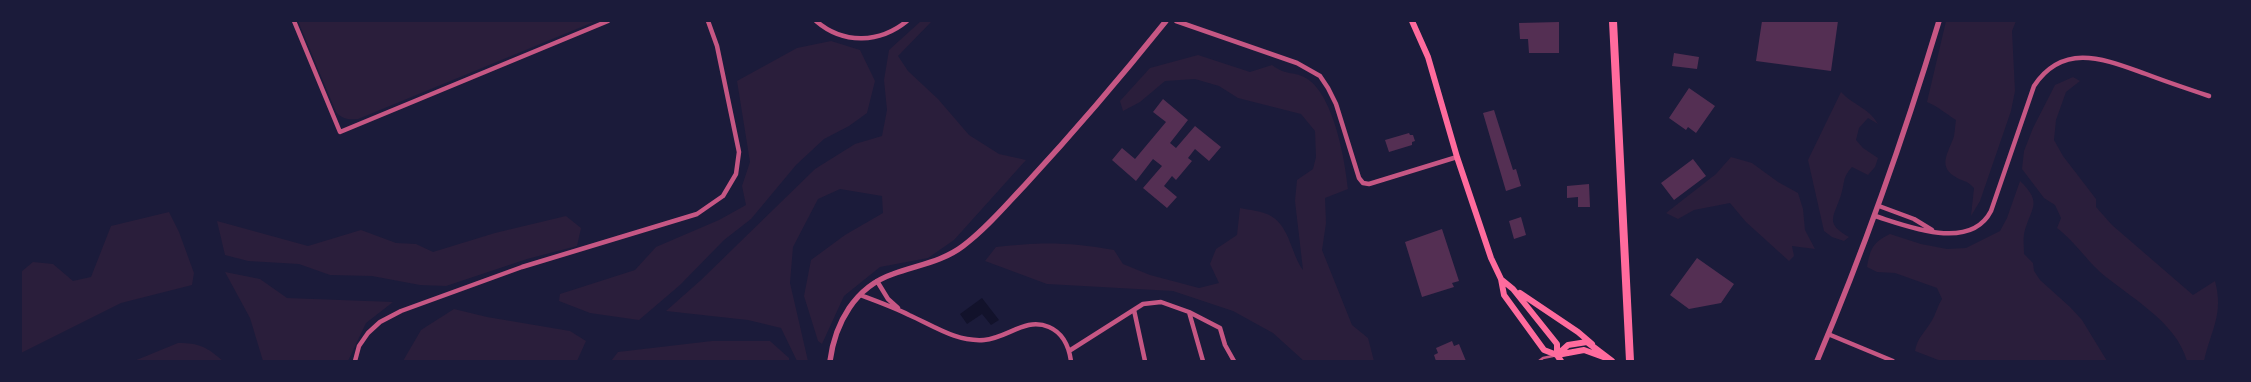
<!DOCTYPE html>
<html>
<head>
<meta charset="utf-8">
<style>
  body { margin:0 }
  #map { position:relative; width:2251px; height:382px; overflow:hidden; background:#1b1b3a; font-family:"Varela Round",sans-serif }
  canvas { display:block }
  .frame { position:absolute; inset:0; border:22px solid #1b1b3a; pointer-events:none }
</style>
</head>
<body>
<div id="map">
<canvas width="2251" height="382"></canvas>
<div class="frame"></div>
</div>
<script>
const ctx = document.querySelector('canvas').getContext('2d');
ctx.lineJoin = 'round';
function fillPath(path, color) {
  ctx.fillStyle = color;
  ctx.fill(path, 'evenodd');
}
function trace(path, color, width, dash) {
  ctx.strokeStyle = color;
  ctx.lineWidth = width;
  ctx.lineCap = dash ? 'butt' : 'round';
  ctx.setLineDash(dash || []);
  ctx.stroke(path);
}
fillPath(new Path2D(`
  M 298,21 L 596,21 L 358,119 C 349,120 342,119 336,112 Z
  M 921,21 L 932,21 L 898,56 L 908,71 L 938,99 L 969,135 L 999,154 L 1026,160 L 954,240 L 928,258 L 880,267 L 844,296 L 822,344 L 818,341 L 804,296 L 811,260 L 845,235 L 883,213 L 882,196 L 840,189 L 818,199 L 793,247 L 790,283 L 808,361 L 797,361 L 781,328 L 748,320 L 666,311 L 701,280 L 815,169 L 855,144 L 882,136 L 887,110 L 884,80 L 889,50 Z
  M 1946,21 L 2016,21 L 2012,31 L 2015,91 L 2011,111 L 1980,201 L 1971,216 L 1974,188 C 1966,179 1962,182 1954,176 C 1937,165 1950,150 1954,136 C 1955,131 1955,125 1956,120 C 1946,114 1939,107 1927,102 Z
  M 831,41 L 860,50 L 875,81 L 867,113 L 849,126 L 824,139 L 796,165 L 751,219 L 724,240 L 680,285 L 639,320 L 590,313 L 559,301 L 560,294 L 635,270 L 656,247 L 719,220 L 746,205 L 742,186 L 750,162 L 737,81 L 797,48 Z
  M 1198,55 L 1250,72 L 1272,65 C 1287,76 1292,71 1304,77 C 1333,91 1345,159 1348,189 L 1325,198 L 1326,223 L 1322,250 L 1352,325 L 1368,338 L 1374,361 L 1304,361 L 1273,333 L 1233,311 L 1173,291 L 1047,284 L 985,261 L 996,247 C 1041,242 1068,242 1114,250 L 1123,264 L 1150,275 L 1199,288 L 1219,283 L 1210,264 L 1216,249 L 1237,235 L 1240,208 C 1249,210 1263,211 1271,216 C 1290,227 1291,254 1303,270 L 1295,201 L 1297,180 L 1313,169 L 1316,157 L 1315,131 L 1301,114 L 1238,98 L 1219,86 L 1195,79 L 1165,81 L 1140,102 L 1123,111 L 1120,101 L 1150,68 Z
  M 2073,77 L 2080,81 L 2066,92 L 2056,120 L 2054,140 L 2063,156 L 2096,199 L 2096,207 L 2112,225 L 2193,295 L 2215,281 C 2224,314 2211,330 2204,361 L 2187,361 C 2176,321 2129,297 2100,272 C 2085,258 2073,240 2057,228 L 2061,218 L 2055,205 L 2044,198 L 2022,169 L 2024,151 L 2033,128 L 2055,85 Z
  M 1841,92 C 1853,105 1869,108 1878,124 L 1868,118 L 1859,128 L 1856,140 L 1863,148 L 1878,158 L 1875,167 L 1868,175 L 1852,167 C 1842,178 1845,183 1841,195 C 1834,217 1824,223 1849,237 L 1844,241 L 1832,237 L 1824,231 L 1808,160 Z
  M 1731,157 L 1752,163 L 1778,182 L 1798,193 L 1803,209 L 1805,230 L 1815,249 L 1792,246 L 1794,256 L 1789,261 L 1746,222 L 1730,203 L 1694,210 L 1678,219 L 1666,213 L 1716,174 Z
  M 2020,181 C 2044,204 2030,208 2024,234 C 2023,240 2024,247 2024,254 L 2033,263 L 2034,271 L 2040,280 L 2070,307 L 2082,320 L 2107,361 L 1941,361 L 1915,351 C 1917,338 1925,332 1931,322 C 1936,314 1937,307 1942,299 L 1937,288 L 1895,273 L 1877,272 L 1867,267 C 1870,249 1873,242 1890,234 L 1921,244 L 1947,249 L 1966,248 L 2000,231 L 2007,218 Z
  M 169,212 L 179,232 L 194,273 L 192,285 L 121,303 L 21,353 L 21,272 L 33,262 L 53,264 L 73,281 L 91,277 L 111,226 Z
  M 566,216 L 581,228 L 577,246 L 527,259 L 446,286 L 420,285 L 372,276 L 330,275 L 299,264 L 248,261 L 225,255 L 217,221 L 308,246 L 361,230 L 396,243 L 416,244 L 433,252 L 495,233 Z
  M 225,272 L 260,279 L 287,298 L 393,302 L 366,323 L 348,361 L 263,361 L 250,318 Z
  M 454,309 L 487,317 L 570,331 L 586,341 L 577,361 L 403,361 L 421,330 Z
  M 712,341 L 770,341 L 789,358 L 789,361 L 611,361 L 618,352 Z
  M 178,343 C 199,343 207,347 223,361 L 134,361 Z`), '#2a1e3b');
fillPath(new Path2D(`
  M 982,298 L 999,320 L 991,325 L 982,314 L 967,324 L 960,314 Z`), '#12122b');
fillPath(new Path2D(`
  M 1762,21 L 1838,21 L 1831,71 L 1756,61 Z
  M 1559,22 L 1559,53 L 1529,53 L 1528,39 L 1520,39 L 1519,23 Z
  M 1674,53 L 1699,57 L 1697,69 L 1672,66 Z
  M 1689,88 L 1715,106 L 1696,133 L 1688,127 L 1686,130 L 1669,118 Z
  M 1163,99 L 1188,120 L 1170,143 L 1176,148 L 1195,126 L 1221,147 L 1209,161 L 1195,149 L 1188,158 L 1192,161 L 1176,180 L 1172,176 L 1164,186 L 1177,197 L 1167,208 L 1143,188 L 1162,166 L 1153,159 L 1136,181 L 1112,160 L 1122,148 L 1135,159 L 1166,122 L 1153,112 Z
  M 1494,110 L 1513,170 L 1516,169 L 1521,186 L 1506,191 L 1483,113 Z
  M 1409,133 L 1410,135 L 1413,135 L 1415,141 L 1412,142 L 1412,145 L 1389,152 L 1385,140 Z
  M 1693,159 L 1706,176 L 1674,200 L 1661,183 Z
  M 1589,184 L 1590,207 L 1578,207 L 1578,197 L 1567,198 L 1567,186 Z
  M 1521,217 L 1526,235 L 1514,239 L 1509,221 Z
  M 1442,229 L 1459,281 L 1452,283 L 1454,287 L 1422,297 L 1405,242 Z
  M 1697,258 L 1734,284 L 1721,303 L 1689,309 L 1670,295 Z
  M 1452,341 L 1454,346 L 1459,344 L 1466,361 L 1436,361 L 1434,355 L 1438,353 L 1436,348 Z`), '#542f53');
trace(new Path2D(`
  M 1539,361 L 1543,358 L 1553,356`), '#c65784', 2.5);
trace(new Path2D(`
  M 294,21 L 340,132 L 608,21
  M 816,21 C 844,45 880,43 907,21
  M 1176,21 L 1297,63 L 1320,76 L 1328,88 L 1336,104 L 1359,178 L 1363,183 L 1369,184 L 1457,157
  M 1879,206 L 1914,219 L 1932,230
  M 1875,216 C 1907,226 1970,252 1991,211 L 2034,86 C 2064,41 2106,60 2146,74 C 2167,82 2188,89 2209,96
  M 877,281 L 888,299 L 898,308
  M 860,295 C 876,301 893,307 909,315 C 934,326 956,342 984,340 C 1008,338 1025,317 1049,327 C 1063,333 1069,347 1071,361
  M 1134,310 L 1145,361
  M 1189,312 L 1220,328 L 1225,345 L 1234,361
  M 1828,334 L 1893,361
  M 1069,351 L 1143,304 L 1161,302 L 1189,312 L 1203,361
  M 355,361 L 359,346 L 368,333 L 380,322 L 401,311 L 522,267 L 697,214 L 723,196 L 736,174 L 739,152 L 717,46 L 708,21`), '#c65784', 4.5);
trace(new Path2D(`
  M 830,361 C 835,323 855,287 893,274 C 917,265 942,262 963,246 C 986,229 1005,206 1025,185 C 1074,132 1121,77 1166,21
  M 1817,361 C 1864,250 1904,137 1939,21`), '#c65784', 5.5);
trace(new Path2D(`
  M 1412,21 L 1428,57 L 1457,157 L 1491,258 L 1501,279 L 1504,295 L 1544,350 L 1557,355 L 1561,361
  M 1502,280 L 1513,289 L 1557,344 L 1557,355
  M 1520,293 L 1578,332 L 1592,344
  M 1557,355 L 1568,345 L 1587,342 L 1612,361
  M 1557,355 L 1584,350 L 1606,358`), '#ff6b9d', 6);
trace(new Path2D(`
  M 1613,21 L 1630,361`), '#ff6b9d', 8);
</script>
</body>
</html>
